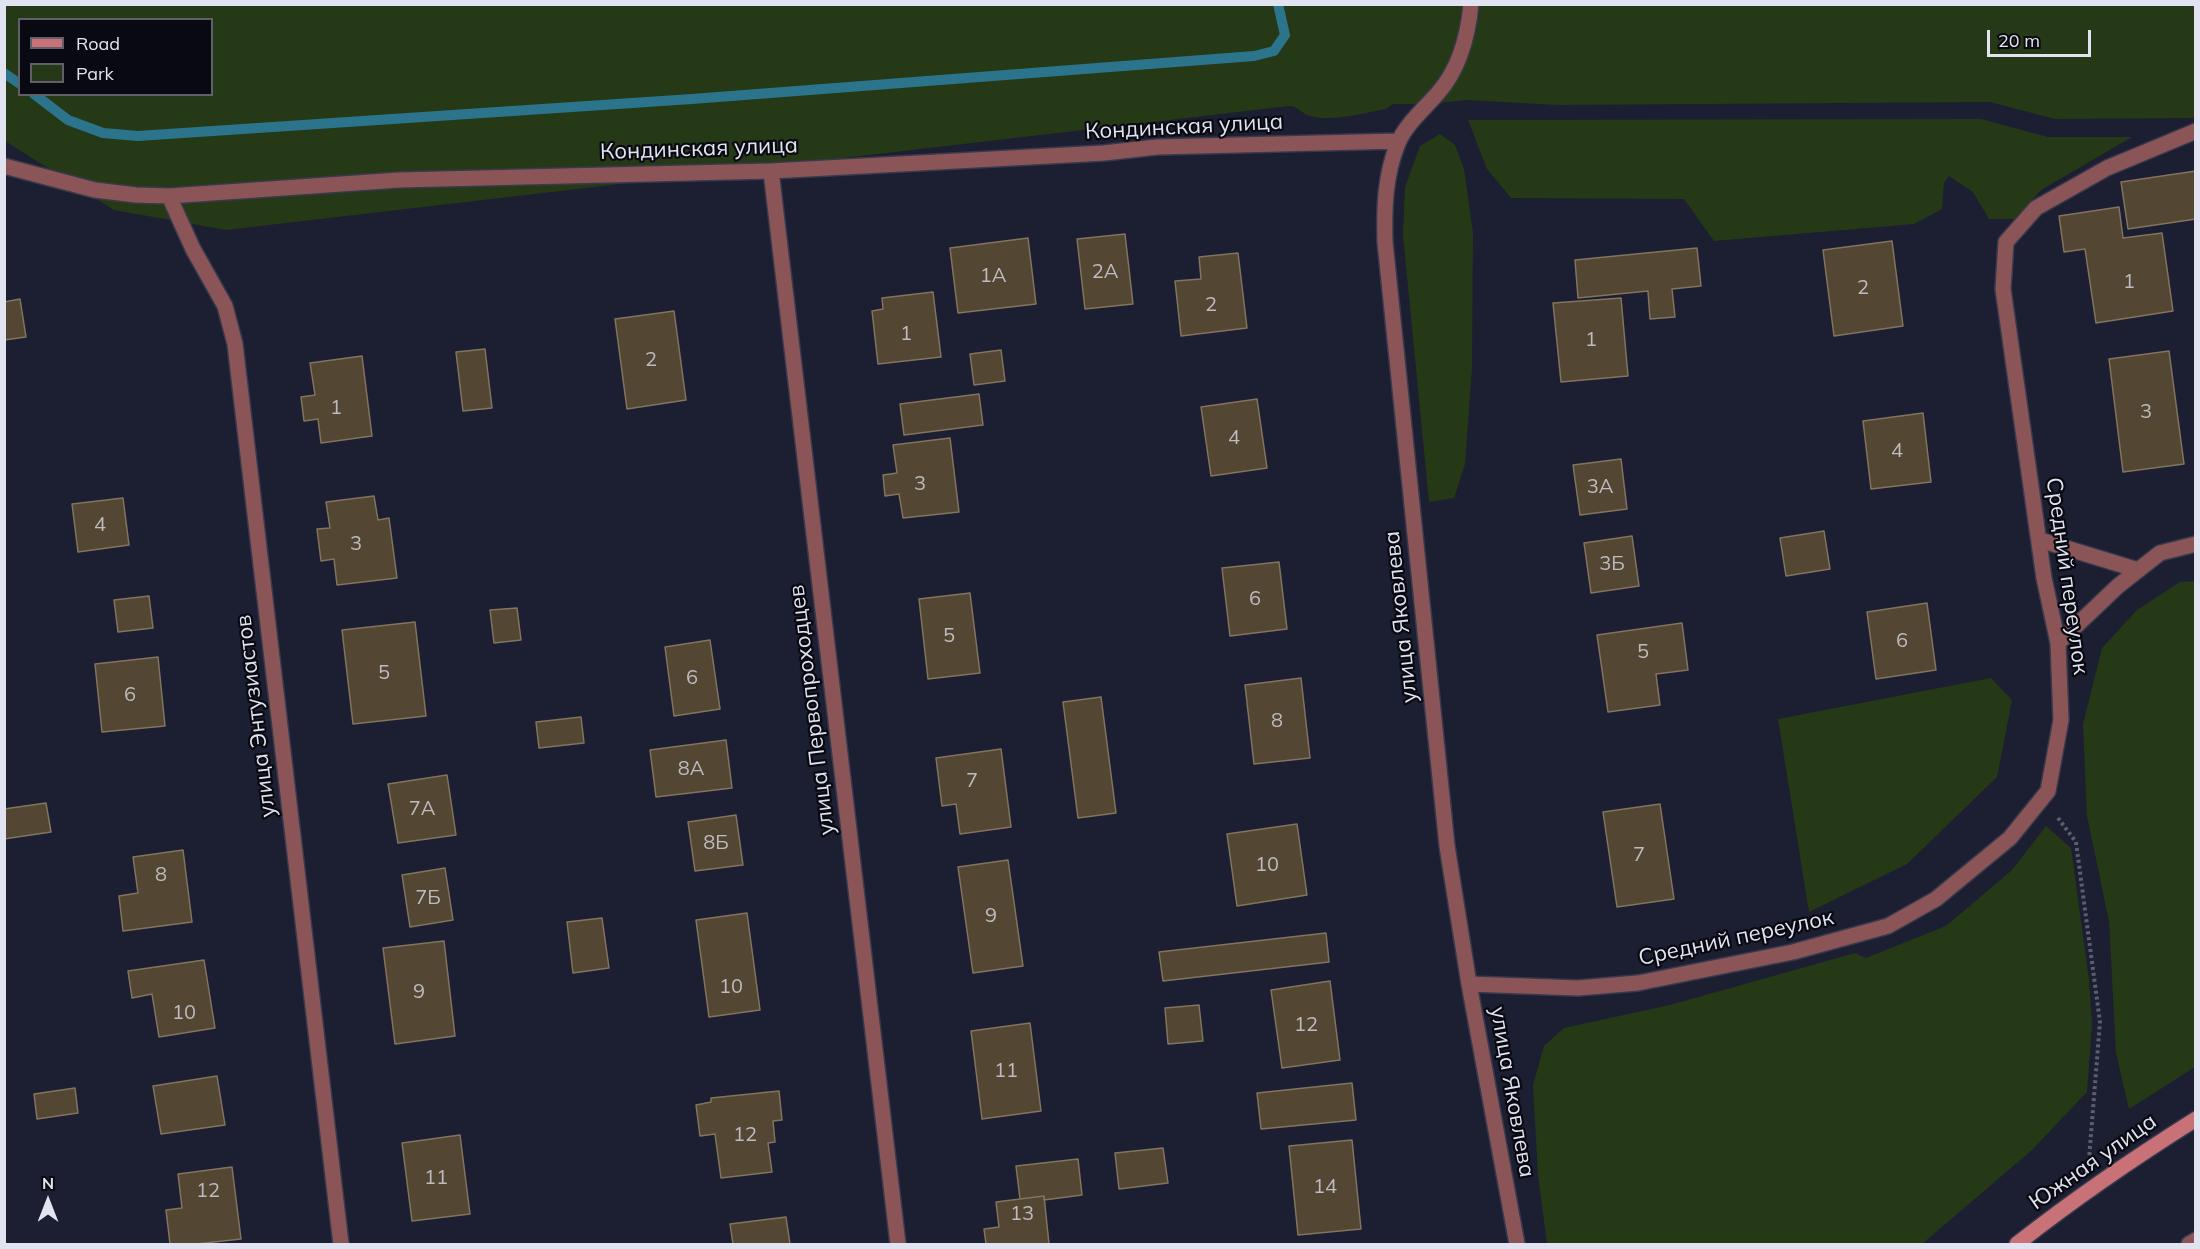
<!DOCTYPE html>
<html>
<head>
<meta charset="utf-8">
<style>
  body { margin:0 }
  #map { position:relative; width:2200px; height:1249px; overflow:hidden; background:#1c1e31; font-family:Mulish,sans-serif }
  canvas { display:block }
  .frame { position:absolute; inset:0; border:6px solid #e1e3f0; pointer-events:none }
  .legend { position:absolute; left:18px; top:18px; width:195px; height:78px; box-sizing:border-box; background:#080911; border:2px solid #5f606a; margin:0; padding:8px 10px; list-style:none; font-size:18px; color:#e1e3f0 }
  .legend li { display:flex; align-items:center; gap:12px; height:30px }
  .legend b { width:30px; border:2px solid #5f606a }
  .north { position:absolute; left:18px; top:1171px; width:60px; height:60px; -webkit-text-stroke:4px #080911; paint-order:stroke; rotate:0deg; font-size:16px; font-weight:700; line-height:24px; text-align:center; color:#e1e3f0 }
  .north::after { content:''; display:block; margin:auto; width:21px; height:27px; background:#e1e3f0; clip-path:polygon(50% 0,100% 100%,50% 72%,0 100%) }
  .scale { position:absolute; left:1987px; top:30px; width:104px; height:27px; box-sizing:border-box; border:3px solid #e1e3f0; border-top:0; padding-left:8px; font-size:18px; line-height:21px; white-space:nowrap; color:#e1e3f0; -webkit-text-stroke:4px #080911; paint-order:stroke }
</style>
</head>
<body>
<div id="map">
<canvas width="2200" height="1249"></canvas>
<div class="frame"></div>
<ul class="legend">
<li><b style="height:8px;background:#c87278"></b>Road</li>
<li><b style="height:16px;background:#263916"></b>Park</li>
</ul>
<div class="north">N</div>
<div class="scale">20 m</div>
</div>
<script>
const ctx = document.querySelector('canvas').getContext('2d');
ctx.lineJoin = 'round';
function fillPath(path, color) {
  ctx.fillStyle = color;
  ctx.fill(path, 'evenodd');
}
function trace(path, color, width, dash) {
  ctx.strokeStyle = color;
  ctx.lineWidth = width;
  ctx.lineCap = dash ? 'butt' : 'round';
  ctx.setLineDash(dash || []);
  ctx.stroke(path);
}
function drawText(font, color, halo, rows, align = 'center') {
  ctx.font = font + ' Mulish,sans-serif';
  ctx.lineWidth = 4.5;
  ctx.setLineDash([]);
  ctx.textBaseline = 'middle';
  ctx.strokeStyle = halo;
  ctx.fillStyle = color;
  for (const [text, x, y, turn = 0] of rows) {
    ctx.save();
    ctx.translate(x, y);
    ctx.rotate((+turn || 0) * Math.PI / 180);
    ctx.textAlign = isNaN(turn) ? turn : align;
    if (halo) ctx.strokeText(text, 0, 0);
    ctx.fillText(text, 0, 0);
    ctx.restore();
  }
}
fillPath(new Path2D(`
  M 4,5 L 2195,5 L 2195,118 L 2055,119 L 1990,102 L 1557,105 L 1467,100 L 1428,104 L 1393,104 L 1386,109 C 1363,113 1334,122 1310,116 C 1302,114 1298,106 1289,106 L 226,230 L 114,210 L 5,141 ZM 20,20 L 212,20 L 212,94 L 20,94 Z
  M 1981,119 L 2048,137 L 2132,137 L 2041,190 L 2015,219 L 1989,219 L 1973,192 L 1949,176 L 1944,183 L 1942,209 L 1914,224 L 1714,241 L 1684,199 L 1511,198 L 1487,169 L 1468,120 Z
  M 1440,134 L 1455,145 L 1464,169 L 1473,233 L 1472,368 L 1465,464 L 1454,498 L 1429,502 L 1403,235 L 1405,187 L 1420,146 Z
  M 2195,581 L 2195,1067 L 2129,1109 L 2116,1053 L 2109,921 L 2087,816 L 2083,724 L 2102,648 L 2137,610 L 2180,582 Z
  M 1991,678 L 2012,700 L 1997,777 L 1907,864 L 1809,912 L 1778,719 Z
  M 2046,826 L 2071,848 L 2089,980 L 2092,1024 L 2087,1092 L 2032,1150 L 1922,1244 L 1547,1244 L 1538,1174 L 1533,1085 L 1544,1046 L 1564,1028 L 1670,1005 L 1855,953 L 1866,958 L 1946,926 L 2012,870 Z`), '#263916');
trace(new Path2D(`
  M 4,73 L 20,84
  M 34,94 L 68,120 L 103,133 L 138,136 L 692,99 L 1254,56 L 1274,51 L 1285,35 L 1278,4`), '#2c748c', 10);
const building = new Path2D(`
  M 2196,171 L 2196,219 L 2128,229 L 2121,182 Z
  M 2119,207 L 2123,238 L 2162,233 L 2173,311 L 2096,323 L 2085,249 L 2064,252 L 2059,216 Z
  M 1125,234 L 1133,304 L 1085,309 L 1077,239 Z
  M 1028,238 L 1036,304 L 958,313 L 950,248 Z
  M 1892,241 L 1903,326 L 1834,336 L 1823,250 Z
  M 1697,248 L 1701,286 L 1672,289 L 1675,317 L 1650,319 L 1648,291 L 1578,298 L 1575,260 Z
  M 1238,253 L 1247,328 L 1181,336 L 1175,281 L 1201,279 L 1199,257 Z
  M 933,292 L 941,357 L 878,364 L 872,311 L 883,309 L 882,298 Z
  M 1621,298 L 1628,376 L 1561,382 L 1553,303 Z
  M 20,299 L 26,337 L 4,340 L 4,302 Z
  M 674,311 L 686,400 L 627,409 L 615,319 Z
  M 485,349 L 492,408 L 463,411 L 456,352 Z
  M 1001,350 L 1005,381 L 974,385 L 970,354 Z
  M 2169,351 L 2184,464 L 2123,472 L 2109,359 Z
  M 362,356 L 372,436 L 321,443 L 318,419 L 304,421 L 301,397 L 315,395 L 310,363 Z
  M 979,394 L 983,425 L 904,435 L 900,404 Z
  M 1257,399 L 1267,468 L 1211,476 L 1201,407 Z
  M 1923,413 L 1931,482 L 1871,489 L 1863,421 Z
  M 950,438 L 959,512 L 903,518 L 899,494 L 885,496 L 883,475 L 897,473 L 893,445 Z
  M 1621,459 L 1627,509 L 1580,515 L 1573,465 Z
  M 374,496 L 378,520 L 389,518 L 397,578 L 337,585 L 334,559 L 321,561 L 317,529 L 330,528 L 326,502 Z
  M 123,498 L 129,545 L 78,552 L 72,504 Z
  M 1824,531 L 1830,569 L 1786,576 L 1780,538 Z
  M 1632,536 L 1639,586 L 1591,593 L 1584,543 Z
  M 1279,562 L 1287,629 L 1230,636 L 1222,568 Z
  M 970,593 L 980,673 L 928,679 L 919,599 Z
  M 149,596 L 153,628 L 118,632 L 114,600 Z
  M 1927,603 L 1936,670 L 1876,679 L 1867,612 Z
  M 517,608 L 521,640 L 494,643 L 490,610 Z
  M 415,622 L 426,716 L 353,724 L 342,630 Z
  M 1682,623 L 1688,670 L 1656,674 L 1660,705 L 1608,712 L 1597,635 Z
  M 710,640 L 720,709 L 674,716 L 665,647 Z
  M 158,657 L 165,726 L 102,732 L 95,664 Z
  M 1301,678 L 1310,758 L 1254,764 L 1245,685 Z
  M 1101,697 L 1116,813 L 1078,818 L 1063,702 Z
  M 581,717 L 584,743 L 539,748 L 536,722 Z
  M 726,740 L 732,788 L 656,797 L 650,750 Z
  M 1001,749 L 1011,827 L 960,834 L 956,804 L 942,806 L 936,758 Z
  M 447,775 L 456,835 L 398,843 L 388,784 Z
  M 46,803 L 51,832 L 4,839 L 4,809 Z
  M 1660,804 L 1674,899 L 1617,907 L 1603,812 Z
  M 736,815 L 743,865 L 695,871 L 688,822 Z
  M 1297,824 L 1307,895 L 1237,906 L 1227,834 Z
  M 183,850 L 192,922 L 123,931 L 119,896 L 138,893 L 133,857 Z
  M 1008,860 L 1023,966 L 973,973 L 958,867 Z
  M 445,868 L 453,920 L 410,927 L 402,875 Z
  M 747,913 L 760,1010 L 709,1017 L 696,920 Z
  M 602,918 L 609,968 L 573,973 L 567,922 Z
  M 1326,933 L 1329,962 L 1163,981 L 1159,952 Z
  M 444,941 L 455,1036 L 395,1044 L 383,948 Z
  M 204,960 L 215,1028 L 159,1037 L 152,994 L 132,998 L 128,971 Z
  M 1330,981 L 1340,1060 L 1282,1068 L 1271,990 Z
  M 1199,1005 L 1203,1041 L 1168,1044 L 1165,1008 Z
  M 1030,1023 L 1041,1111 L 982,1119 L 971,1031 Z
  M 217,1076 L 225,1125 L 161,1134 L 153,1086 Z
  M 1352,1083 L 1356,1120 L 1261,1129 L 1257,1093 Z
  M 75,1088 L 78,1113 L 37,1119 L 34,1094 Z
  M 779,1091 L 782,1120 L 773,1121 L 775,1142 L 768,1143 L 772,1172 L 721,1178 L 715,1134 L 700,1136 L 696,1105 L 711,1102 L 711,1098 Z
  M 460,1135 L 470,1214 L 412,1221 L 402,1143 Z
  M 1352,1140 L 1361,1229 L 1298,1235 L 1289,1146 Z
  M 1163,1148 L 1168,1183 L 1119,1189 L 1115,1153 Z
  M 1078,1159 L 1082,1195 L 1044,1200 L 1044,1196 L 1020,1199 L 1016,1166 Z
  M 232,1167 L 241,1239 L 196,1244 L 170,1244 L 166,1210 L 182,1208 L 178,1174 Z
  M 1044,1196 L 1049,1244 L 986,1244 L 984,1229 L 999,1227 L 996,1202 Z
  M 786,1217 L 790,1244 L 733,1244 L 730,1224 Z`);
fillPath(building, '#534632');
trace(building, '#83745f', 1.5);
const lane = new Path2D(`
  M 2040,540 L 2138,570
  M 2189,1244 L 2196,1240`);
const street = new Path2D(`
  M 1471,4 C 1468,36 1460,68 1438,93 C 1425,108 1406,124 1398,143 C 1385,175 1384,207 1385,242 L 1447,846 L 1469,984 L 1517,1244
  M 4,166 L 95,190 L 136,195 L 169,196 L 399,180 L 771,171 L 1104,153 L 1157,147 L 1399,141
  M 771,171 L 898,1244
  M 169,196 L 193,249 L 225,306 L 235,344 L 341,1244
  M 2058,643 L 2118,586 L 2160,553 L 2196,544
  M 1469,984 L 1578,988 L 1638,983 L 1793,952 L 1888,926 L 1936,899 L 2010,838 L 2048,791 L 2061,720 L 2058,643 L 2044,578 L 2003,289 L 2006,242 L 2036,208 L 2107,168 L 2196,131`);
const secondary = new Path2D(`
  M 2017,1244 C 2074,1199 2134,1158 2196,1119`);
trace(lane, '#383a4c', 18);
trace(street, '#383a4c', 18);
trace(secondary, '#383a4c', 18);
trace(new Path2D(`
  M 2058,818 L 2076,842 L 2100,1022 L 2089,1159`), '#5c5e6f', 4, [3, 3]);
trace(lane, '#8b5558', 15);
trace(street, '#8b5558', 15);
trace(secondary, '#c87278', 15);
drawText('20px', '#bebcc0', null, [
  ["2А",1105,272],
  ["1А",993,276],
  ["1",2129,282],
  ["2",1863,288],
  ["2",1211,305],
  ["1",906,334],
  ["1",1591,340],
  ["2",651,360],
  ["1",336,408],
  ["3",2146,412],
  ["4",1234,438],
  ["4",1897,451],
  ["3",920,484],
  ["3А",1600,487],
  ["4",100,525],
  ["3",356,544],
  ["3Б",1612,564],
  ["6",1255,599],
  ["5",949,636],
  ["6",1902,641],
  ["5",1643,652],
  ["5",384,673],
  ["6",692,678],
  ["6",130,695],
  ["8",1277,721],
  ["8А",691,769],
  ["7",972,781],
  ["7А",422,809],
  ["8Б",716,843],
  ["7",1639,855],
  ["10",1267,865],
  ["8",161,875],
  ["7Б",428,898],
  ["9",991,916],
  ["10",731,987],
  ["9",419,992],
  ["10",184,1013],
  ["12",1306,1025],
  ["11",1006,1071],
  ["12",745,1135],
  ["11",436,1178],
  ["14",1325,1187],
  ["12",208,1191],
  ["13",1022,1214]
]);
drawText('22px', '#e1e3f0', '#080911', [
  ["Кондинская улица",1184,127,-3],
  ["Кондинская улица",699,149,-2],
  ["Средний переулок",2067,576,82],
  ["улица Яковлева",1401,617,-96],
  ["улица Первопроходцев",812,710,-97],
  ["улица Энтузиастов",256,716,-97],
  ["Средний переулок",1736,938,-12],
  ["улица Яковлева",1512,1092,80],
  ["Южная улица",2093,1162,-35]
]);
</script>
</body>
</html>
